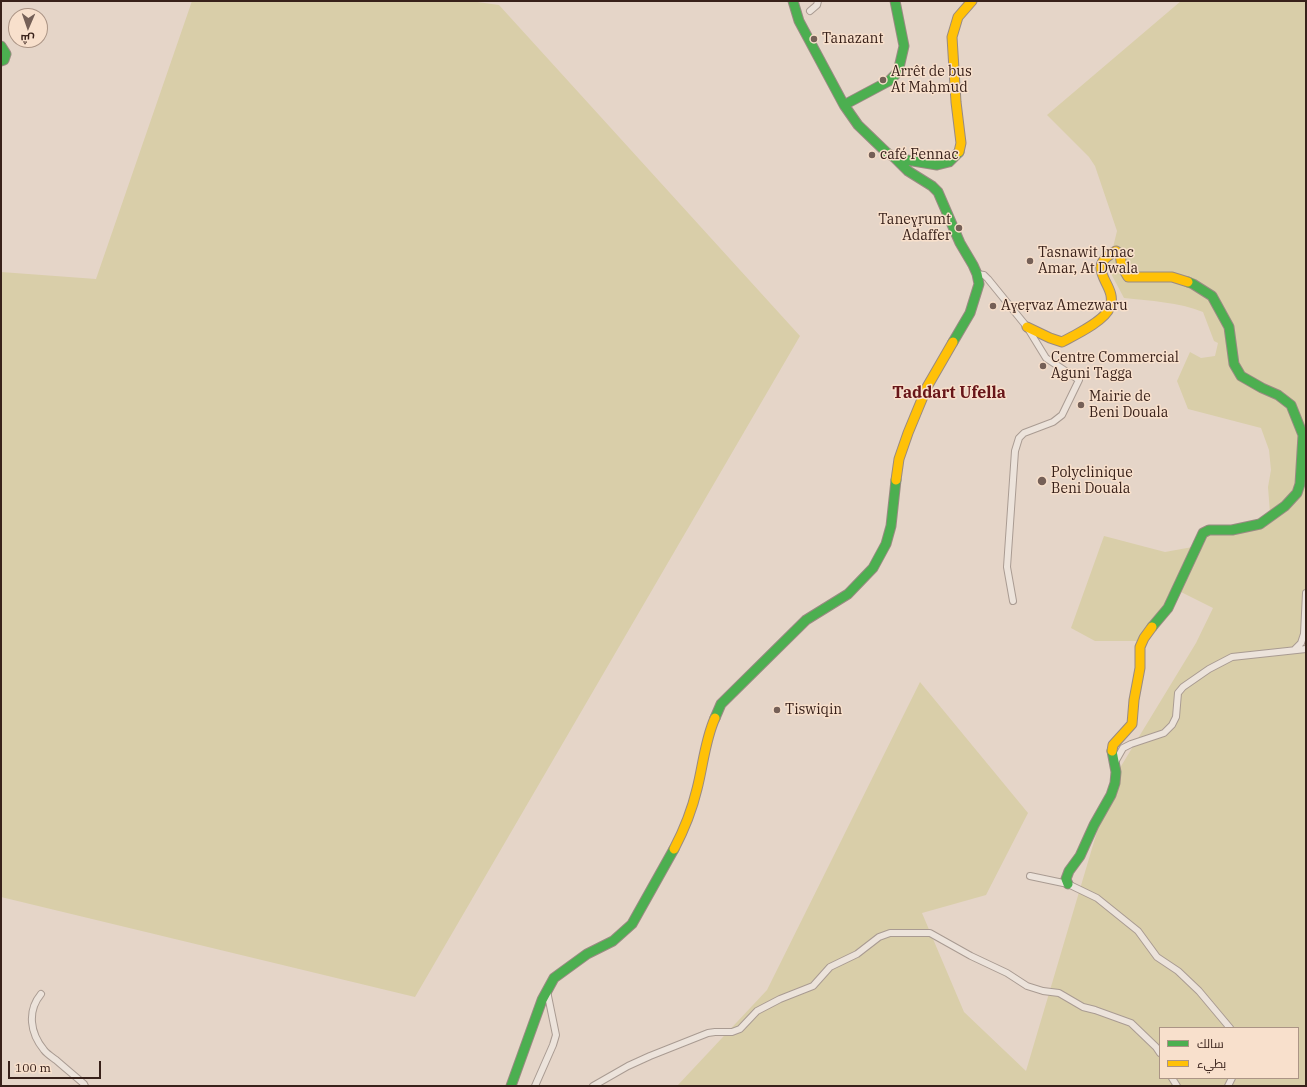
<!DOCTYPE html>
<html>
<head>
<meta charset="utf-8">
<style>
  body { margin:0 }
  #map { position:relative; width:1307px; height:1087px; overflow:hidden; background:#e5d5c8; font-family:"IBM Plex Serif",Cairo,serif }
  canvas { display:block }
  .frame { position:absolute; inset:0; border:2px solid #38211a; pointer-events:none }
  .legend { position:absolute; left:1159px; top:1027px; width:140px; height:52px; box-sizing:border-box; background:#f8e0cc; border:1px solid #ab9485; margin:0; padding:5px 7px; list-style:none; font-size:12px; color:#38211a }
  .legend li { display:flex; align-items:center; gap:8px; height:20px }
  .legend b { width:20px; border:1px solid #ab9485 }
  .north { position:absolute; left:8px; top:8px; width:40px; height:40px; box-sizing:border-box; background:#f8e0cc; border:1px solid #ab9485; border-radius:50%; rotate:182deg; font-size:11px; font-weight:700; line-height:16px; text-align:center; color:#38211a }
  .north::after { content:''; display:block; margin:auto; width:14px; height:18px; background:#756057; clip-path:polygon(50% 0,100% 100%,50% 72%,0 100%) }
  .scale { position:absolute; left:8px; top:1061px; width:93px; height:18px; box-sizing:border-box; border:2px solid #38211a; border-top:0; padding-left:5px; font-size:12px; line-height:14px; white-space:nowrap; color:#38211a; -webkit-text-stroke:3px #f8e0cc; paint-order:stroke }
</style>
</head>
<body>
<div id="map">
<canvas width="1307" height="1087"></canvas>
<div class="frame"></div>
<ul class="legend">
<li><b style="height:5px;background:#4caf50"></b>سالك</li>
<li><b style="height:5px;background:#ffc107"></b>بطيء</li>
</ul>
<div class="north">ش</div>
<div class="scale">100 m</div>
</div>
<script>
const ctx = document.querySelector('canvas').getContext('2d');
ctx.lineJoin = 'round';
function fillPath(path, color) {
  ctx.fillStyle = color;
  ctx.fill(path, 'evenodd');
}
function trace(path, color, width, dash) {
  ctx.strokeStyle = color;
  ctx.lineWidth = width;
  ctx.lineCap = dash ? 'butt' : 'round';
  ctx.setLineDash(dash || []);
  ctx.stroke(path);
}
function drawText(font, color, halo, rows, align = 'center') {
  ctx.font = font + ' "IBM Plex Serif",serif';
  ctx.lineWidth = 3;
  ctx.setLineDash([]);
  ctx.textBaseline = 'middle';
  ctx.strokeStyle = halo;
  ctx.fillStyle = color;
  for (const [text, x, y, turn = 0] of rows) {
    ctx.save();
    ctx.translate(x, y);
    ctx.rotate((+turn || 0) * Math.PI / 180);
    ctx.textAlign = isNaN(turn) ? turn : align;
    if (halo) ctx.strokeText(text, 0, 0);
    ctx.fillText(text, 0, 0);
    ctx.restore();
  }
}
fillPath(new Path2D(`
  M 192,1 L 470,1 L 499,5 L 800,336 L 415,997 L 1,897 L 1,272 L 96,279 Z
  M 1181,1 L 1306,1 L 1306,1086 L 677,1086 L 767,990 L 920,682 L 1028,813 L 986,895 L 922,913 L 964,1012 L 1026,1071 L 1112,781 L 1196,643 L 1213,608 L 1181,592 L 1167,601 L 1139,641 L 1095,641 L 1071,628 L 1104,536 L 1165,552 L 1198,546 L 1209,529 L 1259,528 L 1270,513 L 1268,487 L 1271,470 L 1269,450 L 1261,428 L 1188,409 L 1177,381 L 1190,352 L 1201,358 L 1215,356 L 1218,343 L 1214,341 L 1203,312 C 1179,302 1150,301 1124,298 L 1108,268 L 1117,231 L 1095,166 L 1089,157 L 1047,115 ZM 1160,1028 L 1298,1028 L 1298,1078 L 1160,1078 Z`), '#d9cea9');
const street = new Path2D(`
  M 810,11 L 817,5 L 818,1
  M 977,274 L 984,275 L 988,279 L 1027,327 L 1046,358 L 1079,380 L 1062,415 L 1053,422 L 1024,433 L 1019,438 L 1015,451 L 1007,567 L 1013,601
  M 1294,650 L 1301,643 L 1304,634 L 1306,593
  M 1114,764 L 1123,748 L 1131,744 L 1164,733 L 1172,725 L 1176,717 L 1178,693 L 1183,687 L 1209,669 L 1232,657 L 1306,649
  M 1030,876 L 1068,884 L 1097,898 L 1138,931 L 1157,957 L 1178,971 L 1199,991 L 1230,1028
  M 41,994 C 27,1011 30,1033 44,1050 C 47,1054 52,1057 56,1060 C 65,1068 75,1076 84,1084 L 85,1086
  M 1172,1078 L 1177,1086
  M 535,1086 L 553,1045 L 556,1035 L 547,991
  M 593,1086 L 628,1066 L 650,1056 L 708,1033 L 715,1032 L 732,1032 L 740,1029 L 757,1011 L 780,999 L 813,986 L 830,967 L 857,954 L 879,937 L 890,933 L 930,933 L 971,956 L 1007,973 L 1027,986 L 1043,991 L 1059,993 L 1083,1007 L 1095,1010 L 1131,1023 L 1156,1047 L 1160,1053
  M 1228,1086 L 1232,1078`);
const fast = new Path2D(`
  M 793,1 L 799,21 L 844,105 L 858,125 L 886,152 L 895,158 L 937,165 L 949,162 L 959,152
  M 1,46 L 6,54 L 4,60 L 1,61
  M 844,105 L 889,81 L 898,72 L 904,46 L 895,1
  M 895,158 L 908,171 L 932,186 L 938,192 L 960,243 L 973,265 L 977,274 L 979,284 L 970,313 L 953,342
  M 1152,627 L 1168,608 L 1203,533 L 1209,530 L 1232,530 L 1260,524 L 1285,506 L 1297,493 L 1300,484 L 1303,435 L 1291,405 L 1278,395 L 1262,388 L 1241,376 L 1234,364 L 1229,327 L 1212,296 L 1193,284 L 1188,282
  M 715,718 L 721,704 L 806,620 L 848,594 L 873,568 L 886,544 L 891,526 L 896,480
  M 1068,884 L 1066,879 L 1069,871 L 1080,856 L 1094,825 L 1111,795 L 1115,783 L 1116,772 L 1112,751
  M 511,1086 L 542,1000 L 554,978 L 587,954 L 613,941 L 632,924 L 674,849`);
const slow = new Path2D(`
  M 959,152 L 961,143 L 956,102 L 952,37 L 958,17 L 972,1
  M 1027,327 L 1050,338 L 1062,342 C 1075,335 1105,321 1110,307 C 1119,284 1081,269 1116,251 L 1120,254 L 1122,267 L 1128,277 L 1172,277 L 1188,282
  M 896,480 L 899,459 L 908,433 L 927,387 L 953,342
  M 1112,751 L 1113,745 L 1132,724 L 1134,700 L 1140,668 L 1140,647 L 1144,638 L 1152,627
  M 674,849 C 684,830 692,810 697,789 C 703,766 705,740 715,718`);
trace(street, '#a99b92', 8);
trace(fast, '#998a82', 11);
trace(slow, '#998a82', 11);
trace(street, '#ece3db', 6);
trace(fast, '#4caf50', 9);
trace(slow, '#ffc107', 9);
for (const [x, y, r, color] of [
  [814,39,4,"#756057"],
  [883,80,4,"#756057"],
  [872,155,4,"#756057"],
  [959,228,4,"#756057"],
  [1030,261,4,"#756057"],
  [993,306,4,"#756057"],
  [1043,366,4,"#756057"],
  [1081,405,4,"#756057"],
  [1042,481,5,"#756057"],
  [777,710,4,"#756057"]
]) {
  const dot = new Path2D();
  dot.arc(x, y, r, 0, 2 * Math.PI);
  ctx.fillStyle = color;
  ctx.fill(dot);
  trace(dot, '#f8e0cc', 1.5);
}
drawText('14px', '#38211a', '#f8e0cc', [
  ["Tanazant",822,39],
  ["Arrêt de bus",891,72],
  ["At Maḥmud",891,88],
  ["café Fennac",880,155],
  ["Taneɣṛumt",951,220,"right"],
  ["Adaffer",951,236,"right"],
  ["Tasnawit Imac",1038,253],
  ["Amar, At Dwala",1038,269],
  ["Aɣeṛvaz Amezwaru",1001,306],
  ["Centre Commercial",1051,358],
  ["Aguni Tagga",1051,374],
  ["Mairie de",1089,397],
  ["Beni Douala",1089,413],
  ["Polyclinique",1051,473],
  ["Beni Douala",1051,489],
  ["Tiswiqin",785,710]
], 'left');
drawText('bold 16px', '#681619', '#f8e0cc', [
  ["Taddart Ufella",949,393]
]);
</script>
</body>
</html>
